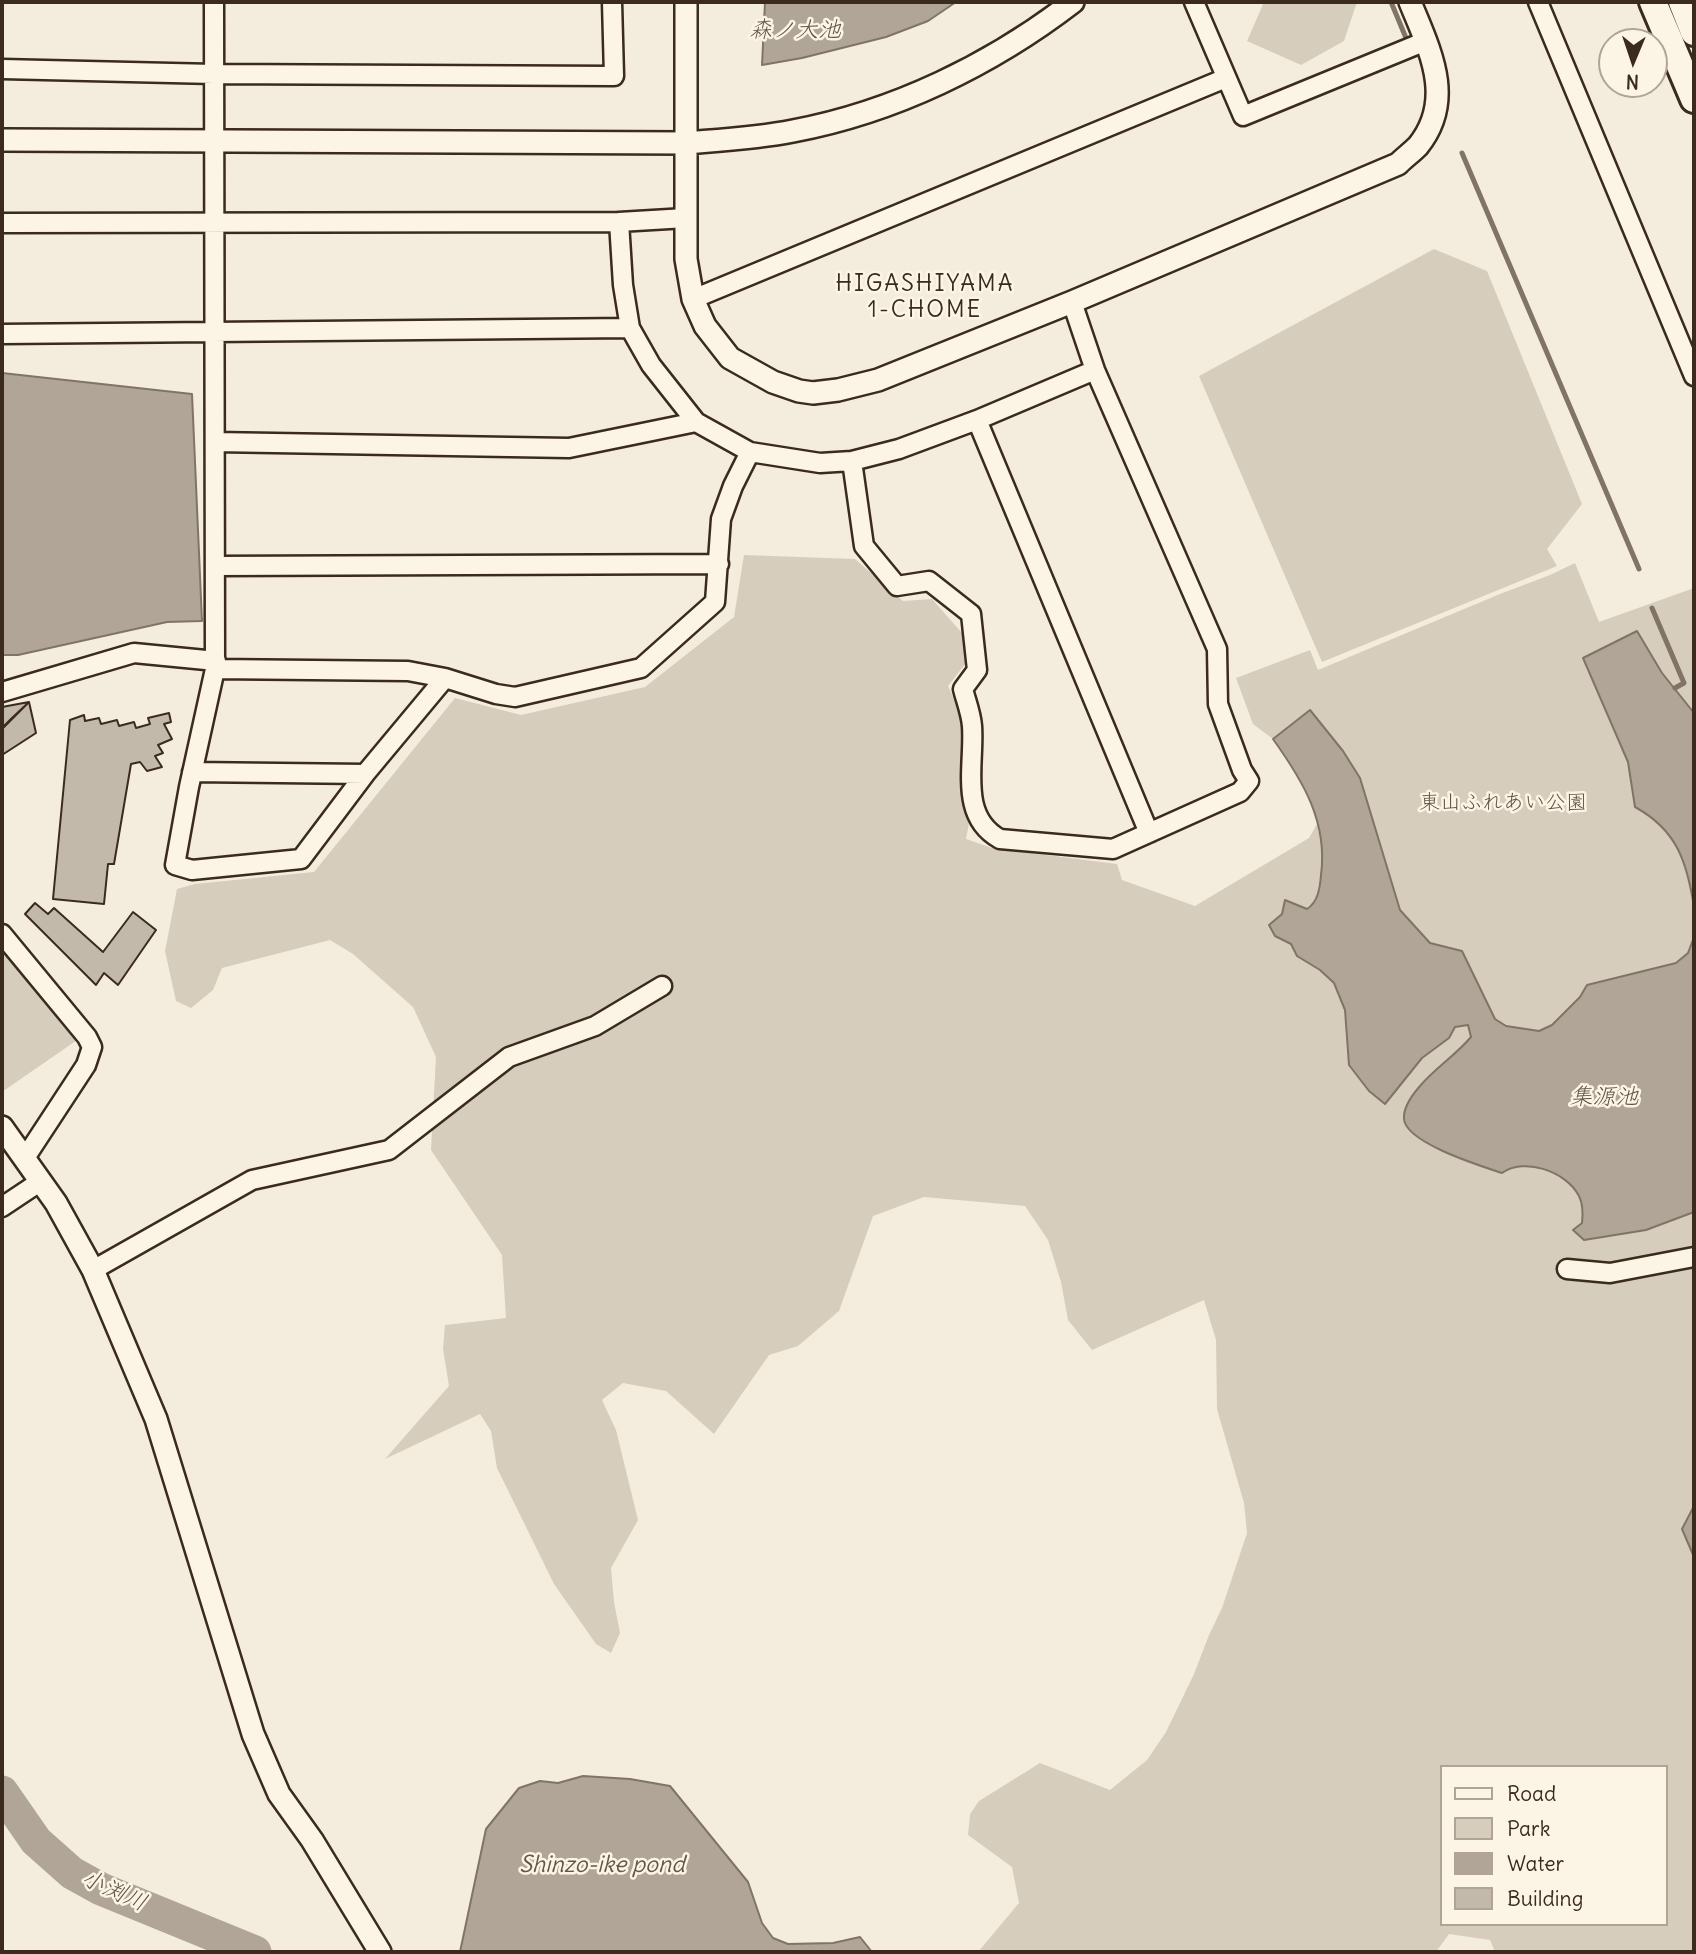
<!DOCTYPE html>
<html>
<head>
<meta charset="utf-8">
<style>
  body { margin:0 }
  #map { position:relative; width:1696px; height:1954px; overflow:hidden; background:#f4eddd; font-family:Delius,sans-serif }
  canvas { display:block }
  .frame { position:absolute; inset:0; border:4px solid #3b2a1e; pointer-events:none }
  .legend { position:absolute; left:1440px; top:1765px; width:228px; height:161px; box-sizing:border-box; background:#fcf5e5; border:2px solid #afa495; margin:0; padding:9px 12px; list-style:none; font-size:21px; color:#3b2a1e }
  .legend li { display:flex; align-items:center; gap:14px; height:35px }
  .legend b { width:35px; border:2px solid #afa495 }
  .north { position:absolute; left:1598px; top:28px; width:70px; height:70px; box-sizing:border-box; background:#fcf5e5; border:2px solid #afa495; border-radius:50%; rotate:182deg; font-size:19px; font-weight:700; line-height:28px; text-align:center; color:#3b2a1e }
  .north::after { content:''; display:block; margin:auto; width:24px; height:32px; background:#3b2a1e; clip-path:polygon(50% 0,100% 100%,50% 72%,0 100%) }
</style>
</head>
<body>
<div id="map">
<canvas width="1696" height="1954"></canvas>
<div class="frame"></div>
<ul class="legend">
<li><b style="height:9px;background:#fcf5e5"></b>Road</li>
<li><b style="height:19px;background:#d6cdbd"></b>Park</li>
<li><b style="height:19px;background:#b0a596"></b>Water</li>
<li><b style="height:19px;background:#c3b9aa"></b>Building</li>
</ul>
<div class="north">N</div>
</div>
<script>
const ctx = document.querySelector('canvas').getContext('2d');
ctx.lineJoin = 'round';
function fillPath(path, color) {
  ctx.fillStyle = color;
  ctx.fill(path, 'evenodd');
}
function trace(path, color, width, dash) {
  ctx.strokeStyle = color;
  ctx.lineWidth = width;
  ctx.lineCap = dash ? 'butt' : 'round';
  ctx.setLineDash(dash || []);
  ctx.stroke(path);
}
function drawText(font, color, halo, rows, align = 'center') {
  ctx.font = font + ' Delius,"Klee One",sans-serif';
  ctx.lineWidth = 5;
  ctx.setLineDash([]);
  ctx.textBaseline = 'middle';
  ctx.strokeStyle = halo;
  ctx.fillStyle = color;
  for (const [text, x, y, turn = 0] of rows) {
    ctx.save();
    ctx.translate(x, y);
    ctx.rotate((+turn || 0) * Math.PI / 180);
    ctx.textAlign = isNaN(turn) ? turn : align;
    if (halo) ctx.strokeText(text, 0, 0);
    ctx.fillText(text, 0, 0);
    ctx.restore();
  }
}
fillPath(new Path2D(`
  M 1264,2 L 1357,2 L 1344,41 L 1301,65 L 1247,41 Z
  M 1434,249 L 1487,271 L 1582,504 L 1547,549 L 1557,566 L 1322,662 L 1199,376 Z
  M 744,555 L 855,559 L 903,601 L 932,599 L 962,633 L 966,663 L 948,686 L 966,725 L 964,801 L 969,823 L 966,839 L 992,848 L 1117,864 L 1122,880 L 1195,906 L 1309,838 L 1317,824 C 1323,848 1330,892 1307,909 L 1297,906 L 1282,914 L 1270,924 L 1527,1050 L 1694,1012 L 1694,1952 L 1495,1952 L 1490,1940 L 1449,1934 L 1436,1952 L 978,1952 L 1019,1903 L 1012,1867 L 968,1835 L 970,1814 L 979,1801 L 1040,1763 L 1110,1790 L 1147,1760 L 1166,1732 L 1194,1674 L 1209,1635 L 1222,1608 L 1247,1533 L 1244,1503 L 1217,1409 L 1216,1340 L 1204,1300 L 1092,1350 L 1068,1320 L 1061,1282 L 1048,1240 L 1025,1206 L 924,1197 L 873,1216 L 839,1311 L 798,1346 L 769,1355 L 714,1434 L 666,1391 L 623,1383 L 602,1400 L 616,1430 L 638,1520 L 611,1568 L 614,1602 L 620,1633 L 611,1653 L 596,1644 L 554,1584 L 497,1468 L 491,1431 L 480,1414 L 385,1459 L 449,1386 L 443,1349 L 445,1325 L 506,1318 L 502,1255 L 431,1150 L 436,1057 L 413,1007 L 353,954 L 330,940 L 222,968 L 213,990 L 191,1008 L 176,1001 L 165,951 L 177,889 L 195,884 L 314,872 L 455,698 L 521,715 L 645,687 L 734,617 ZM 1442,1767 L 1666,1767 L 1666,1924 L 1442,1924 Z
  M 1575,563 L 1599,622 L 1694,588 L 1694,772 L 1593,682 L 1628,762 L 1635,807 L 1659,823 L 1679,848 L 1691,889 L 1694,907 L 1694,937 L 1688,953 L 1676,963 L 1587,985 L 1580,997 L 1552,1025 L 1539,1031 L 1506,1026 L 1495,1019 L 1462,951 L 1430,943 L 1407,919 L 1400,910 L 1360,778 L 1343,751 L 1310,710 L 1273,739 L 1253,724 L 1236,678 L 1310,650 L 1318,670 L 1500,594 L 1550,575 Z
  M 2,951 L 80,1038 L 2,1092 Z`), '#d6cdbd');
const water = new Path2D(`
  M 765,2 L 956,2 L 928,21 L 886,37 L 802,58 L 762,65 Z
  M 2,373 L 192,394 L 202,621 L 167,622 L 18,655 L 2,655 Z
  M 1637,631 L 1662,673 L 1694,713 L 1694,907 C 1687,862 1677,830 1635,807 L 1628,762 L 1583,658 Z
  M 1310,710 L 1343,751 L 1360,778 L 1400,910 L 1430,943 L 1462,951 L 1495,1019 L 1506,1026 L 1539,1031 L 1552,1025 L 1580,997 L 1587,985 L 1676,963 L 1688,953 L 1694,937 L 1694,1212 L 1646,1230 L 1584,1240 L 1573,1230 L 1582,1223 C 1583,1214 1583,1204 1579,1196 C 1566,1171 1524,1157 1502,1173 C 1481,1166 1406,1143 1404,1119 C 1403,1108 1413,1094 1420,1086 C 1435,1068 1456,1055 1471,1037 L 1468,1025 L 1455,1027 L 1449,1038 L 1422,1058 L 1385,1104 L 1369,1091 L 1349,1065 L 1345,1010 L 1334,983 L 1320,970 L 1297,956 L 1291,944 L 1275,936 L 1269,925 L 1282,914 L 1285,900 L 1307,909 C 1318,902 1320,888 1321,875 C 1328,822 1303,781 1273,739 Z
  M 1694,1506 L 1694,1557 L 1682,1529 Z
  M 583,1776 L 630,1779 L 670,1786 L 748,1882 L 762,1923 L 773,1938 L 788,1944 L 833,1943 L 860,1937 L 872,1952 L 460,1952 L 486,1829 L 519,1788 L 540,1781 L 558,1783 Z`);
fillPath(water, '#b0a596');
trace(water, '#817466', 2);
trace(new Path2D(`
  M 1391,2 L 1406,38
  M 1462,153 L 1639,569
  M 1652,608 L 1684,683 L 1675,688`), '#817466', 5);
trace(new Path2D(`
  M 2,1792 L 36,1841 L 72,1873 L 101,1889 L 255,1952`), '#b0a596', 33);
const building = new Path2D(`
  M 29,702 L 36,733 L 2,755 L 2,729 Z
  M 29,702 L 12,718 L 2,728 L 2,707 Z
  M 169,713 L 171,722 L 164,724 L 172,739 L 158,745 L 163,753 L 155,756 L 162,767 L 147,771 L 140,762 L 131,764 L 114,864 L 108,864 L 104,904 L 53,899 L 70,720 L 84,715 L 85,721 L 99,718 L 101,724 L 117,720 L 119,726 L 134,722 L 136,728 L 150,724 L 148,718 Z
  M 35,903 L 48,914 L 54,908 L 103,952 L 133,912 L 156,930 L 118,985 L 104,973 L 96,985 L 25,914 Z`);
fillPath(building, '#c3b9aa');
trace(building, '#3b2a1e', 2);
const minor = new Path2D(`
  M 214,2 L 215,669 L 189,787 L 175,865 L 192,870 L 301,859 L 365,774 L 445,678
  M 1194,2 L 1243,116 L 1426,41
  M 1538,2 L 1694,376
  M 2,69 L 214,74 L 614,76 L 612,2
  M 619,222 L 623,285 L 630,328 L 651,365 L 696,422 L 750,452 L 820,463 L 852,461 L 899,449 L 977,420 L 1095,370
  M 2,223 L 619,222 L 686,218
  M 693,299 L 1226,78
  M 2,334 L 630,328
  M 977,420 L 1149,833
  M 215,442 L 569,448 L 696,422
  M 852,461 L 864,546 L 897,586 L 929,581 L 971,614 L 977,670 L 963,689 C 966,701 971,713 972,726 C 975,764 958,816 1000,839 L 1113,849 L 1240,792 L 1249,781 L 1242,770 L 1218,704 L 1217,649 L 1095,370 L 1072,302
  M 216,566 L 719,564
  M 215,669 L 408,671 L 445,678 L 496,694 L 515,697 L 641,668 L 715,602 L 721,519 L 733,486 L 750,452
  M 2,692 L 134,653 L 216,661
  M 192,772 L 365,774
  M 2,934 L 87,1037 L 92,1047 L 86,1065 L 25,1158
  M 2,1207 L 41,1181
  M 1567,1269 L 1610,1273 L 1694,1257
  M 93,1270 L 252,1180 L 389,1150 L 509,1057 L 595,1026 L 662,986`);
const tertiary = new Path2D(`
  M 686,2 L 686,259 L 693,299 L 705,326 L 730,358 L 773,382 L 799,391 L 813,393 L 838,390 L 878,380 L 1072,302 L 1398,164 C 1404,158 1412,152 1418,146 C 1456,99 1429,49 1410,2
  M 2,140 L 686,143 C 722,140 758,138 793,131 C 894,112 991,65 1073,2
  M 2,1127 L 56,1203 L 93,1270 L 156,1419 L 253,1734 L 279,1794 L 312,1840 L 380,1952`);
const primary = new Path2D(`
  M 1653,2 L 1694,99
  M 1682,2 L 1694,32`);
trace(minor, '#3b2a1e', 23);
trace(tertiary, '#3b2a1e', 26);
trace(primary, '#3b2a1e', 32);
trace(minor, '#fcf5e5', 18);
trace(tertiary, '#fcf5e5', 21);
trace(primary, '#fcf5e5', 26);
drawText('21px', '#625346', '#fcf5e5', [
  ["東山ふれあい公園",1503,803]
]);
drawText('italic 23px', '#645548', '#fcf5e5', [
  ["森ノ大池",795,30],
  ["集源池",1604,1097],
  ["Shinzo-ike pond",602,1865],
  ["小渕川",114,1891,24]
]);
ctx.letterSpacing = '2px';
drawText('23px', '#3b2a1e', '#fcf5e5', [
  ["HIGASHIYAMA",925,284],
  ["1-CHOME",925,310]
]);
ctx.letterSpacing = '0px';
</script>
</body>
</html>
